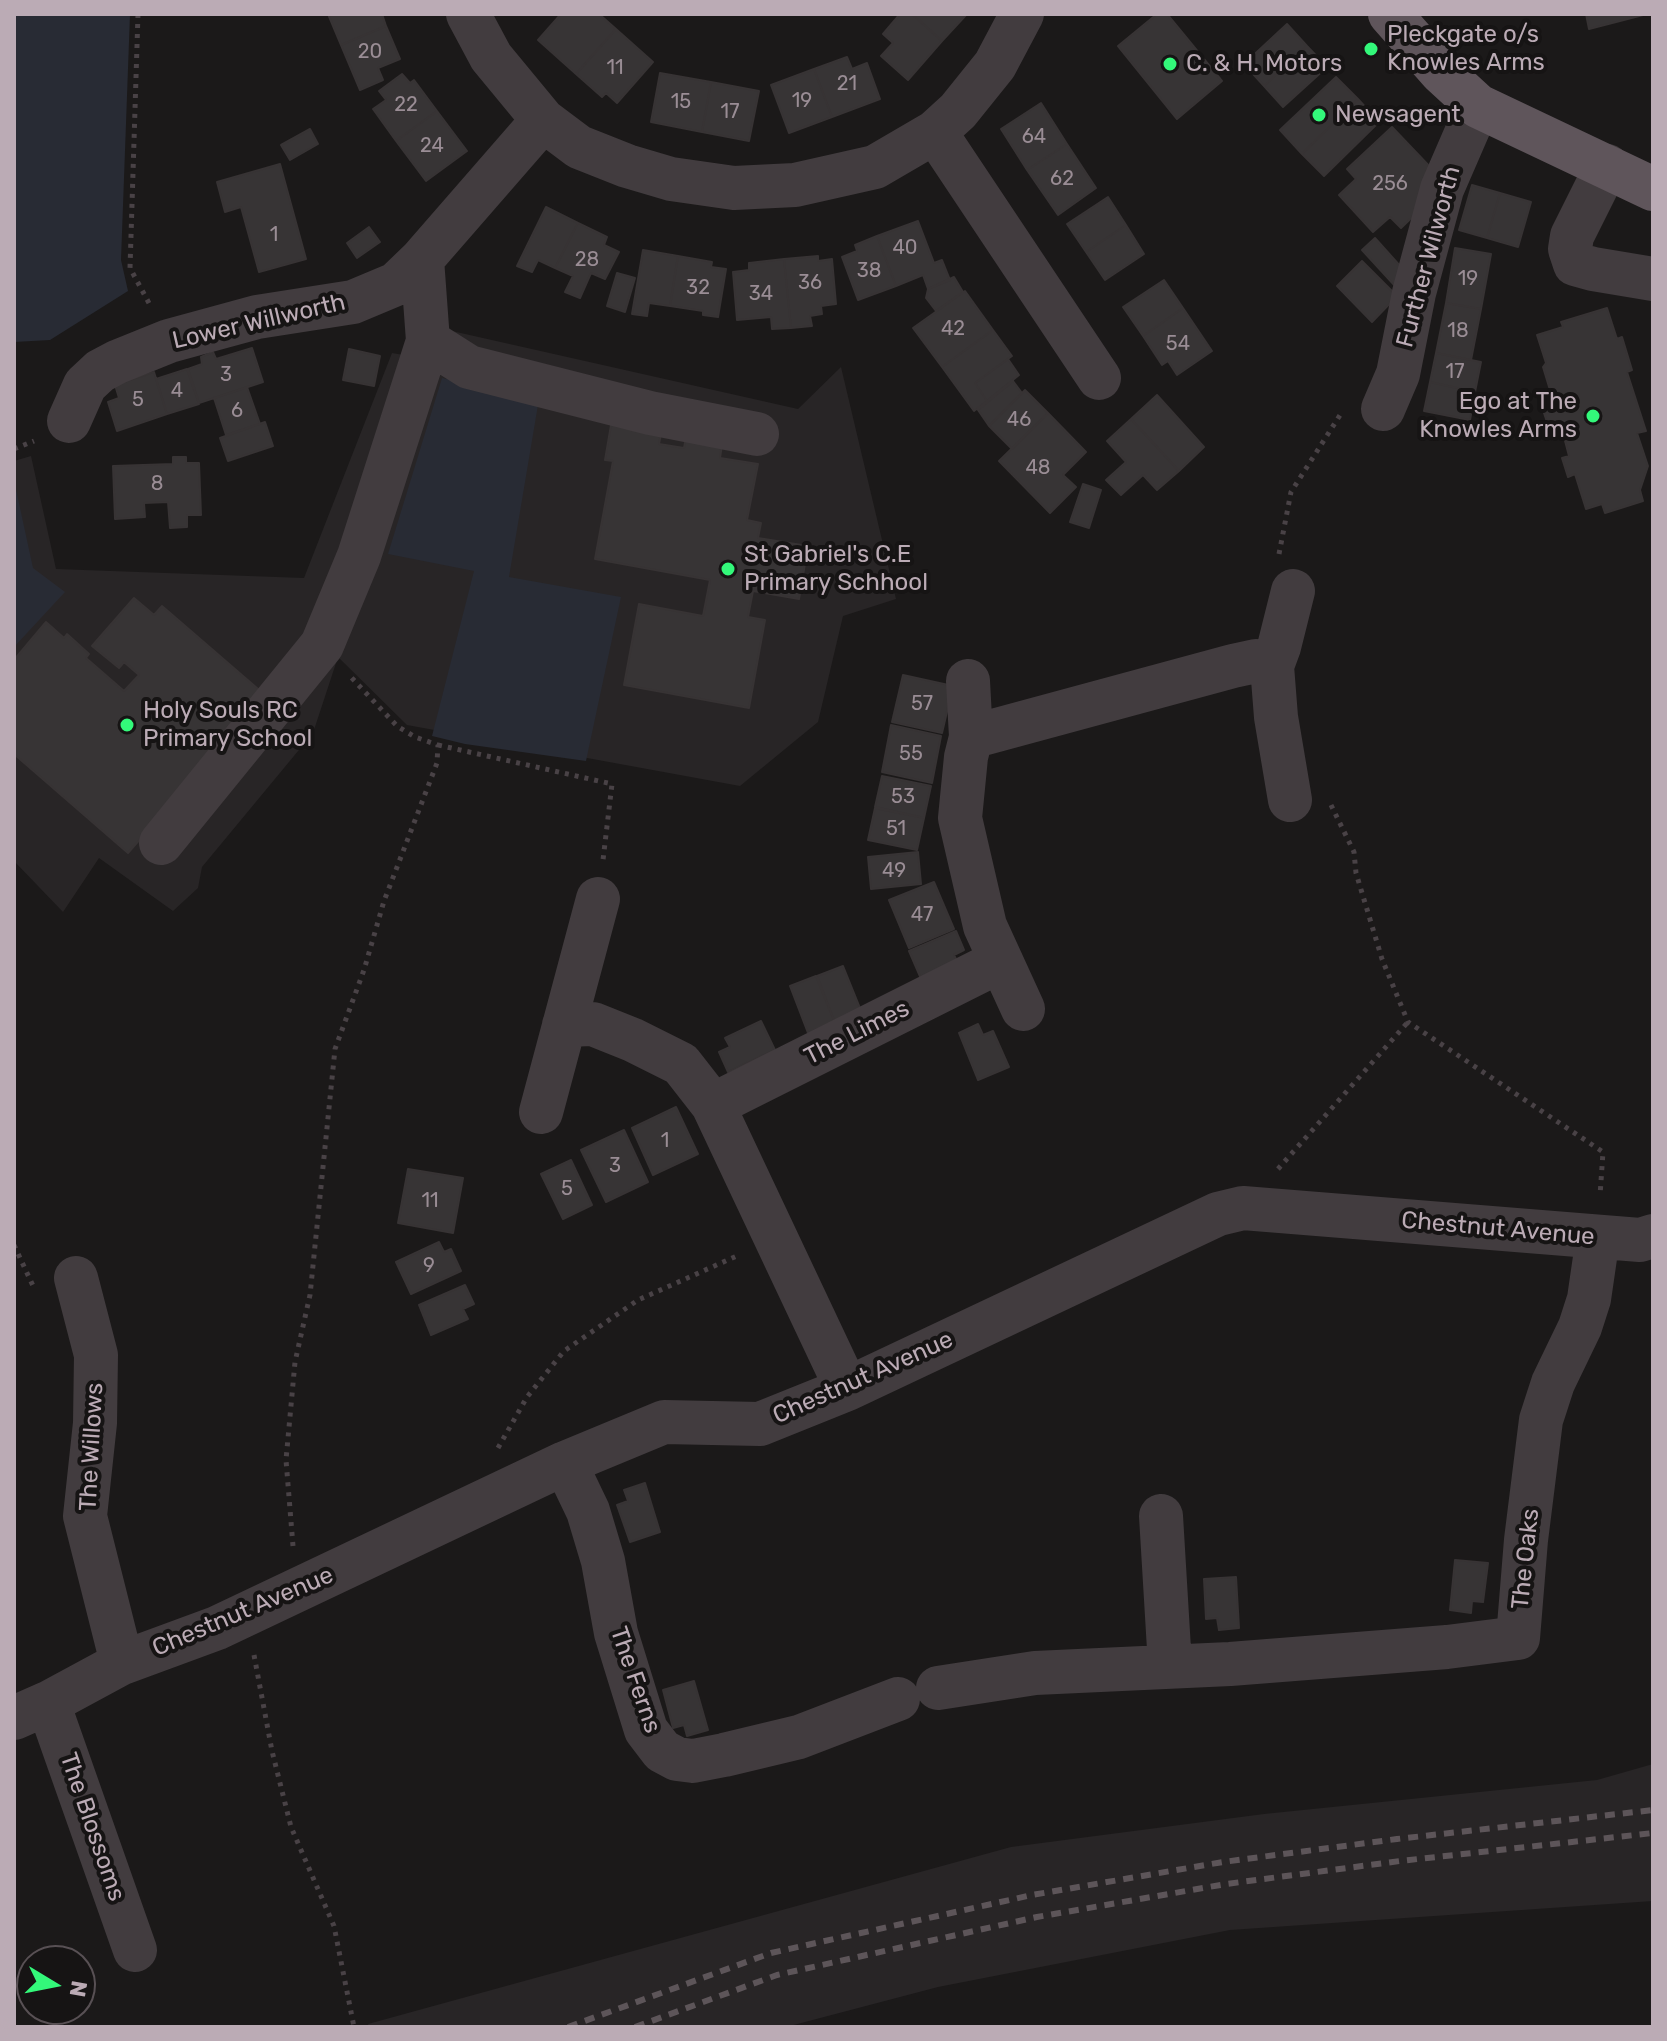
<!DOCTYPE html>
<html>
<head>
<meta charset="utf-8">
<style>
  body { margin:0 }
  #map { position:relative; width:1667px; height:2041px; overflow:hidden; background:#1b1919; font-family:Rubik,sans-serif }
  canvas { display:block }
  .frame { position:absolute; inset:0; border:16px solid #bbabb5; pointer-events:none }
  .north { position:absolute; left:16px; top:1945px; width:80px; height:80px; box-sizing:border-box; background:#161414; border:2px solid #585054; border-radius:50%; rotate:100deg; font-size:22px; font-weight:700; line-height:32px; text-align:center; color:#bbabb5 }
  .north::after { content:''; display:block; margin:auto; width:28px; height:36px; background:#33f87a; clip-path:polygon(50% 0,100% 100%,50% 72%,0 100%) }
</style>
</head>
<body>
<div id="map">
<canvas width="1667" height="2041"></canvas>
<div class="frame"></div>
<div class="north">N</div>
</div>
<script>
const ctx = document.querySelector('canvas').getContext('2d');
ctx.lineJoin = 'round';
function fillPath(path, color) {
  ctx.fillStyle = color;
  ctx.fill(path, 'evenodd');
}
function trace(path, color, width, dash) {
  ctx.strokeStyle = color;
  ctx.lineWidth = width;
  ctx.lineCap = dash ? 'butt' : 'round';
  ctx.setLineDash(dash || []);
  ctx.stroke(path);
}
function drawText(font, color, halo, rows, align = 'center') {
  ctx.font = font + ' Rubik,sans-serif';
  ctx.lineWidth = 8;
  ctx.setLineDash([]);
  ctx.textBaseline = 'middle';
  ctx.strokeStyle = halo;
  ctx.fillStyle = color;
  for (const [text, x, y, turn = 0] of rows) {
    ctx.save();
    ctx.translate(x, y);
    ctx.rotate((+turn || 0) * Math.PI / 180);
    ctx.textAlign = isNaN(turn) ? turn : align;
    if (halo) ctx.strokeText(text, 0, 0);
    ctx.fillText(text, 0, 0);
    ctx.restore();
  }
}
fillPath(new Path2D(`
  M 443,329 L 798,409 L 841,367 L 896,599 L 843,616 L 818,722 L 740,786 L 407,725 L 338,657 L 313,733 L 202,867 L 198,888 L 173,911 L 99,858 L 63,912 L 14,861 L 14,461 L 31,456 L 56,569 L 304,578 L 392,353 L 433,360 Z
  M 1653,1764 L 1653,1901 L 1230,1930 L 938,1987 L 786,2027 L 369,2027 L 368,2024 L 1011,1847 L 1264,1814 L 1597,1780 Z`), '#282526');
fillPath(new Path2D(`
  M 14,14 L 130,14 L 121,260 L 128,291 L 50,340 L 14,342 Z
  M 442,378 L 539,399 L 509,577 L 621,597 L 586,761 L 465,744 L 432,736 L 474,571 L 388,554 Z
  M 14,480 L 33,568 L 65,592 L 14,647 Z`), '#282b34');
const building = new Path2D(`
  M 328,14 L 382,14 L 386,26 L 341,45 Z
  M 561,14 L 599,14 L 616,29 L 576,74 L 538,40 Z
  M 900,14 L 912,14 L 942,41 L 908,80 L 881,56 L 893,43 L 883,34 Z
  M 912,14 L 967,14 L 942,41 Z
  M 1157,14 L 1167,14 L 1222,81 L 1177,119 L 1118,46 Z
  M 1586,14 L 1647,14 L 1589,29 Z
  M 1287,24 L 1307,46 L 1264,86 L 1244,64 Z
  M 386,26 L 400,59 L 378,68 L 383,80 L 360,90 L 341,45 Z
  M 616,29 L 653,62 L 617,103 L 606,93 L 602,97 L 576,74 Z
  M 1307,46 L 1327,67 L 1283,107 L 1264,86 Z
  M 847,57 L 852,69 L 867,63 L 880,99 L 832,117 L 814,69 Z
  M 814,69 L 832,117 L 789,133 L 771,85 Z
  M 660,73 L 711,82 L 702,132 L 651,122 Z
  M 402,74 L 410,83 L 414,80 L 437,111 L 396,141 L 373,109 L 386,100 L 379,91 Z
  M 1336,77 L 1358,99 L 1302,154 L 1280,130 Z
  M 711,82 L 759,91 L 749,141 L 702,132 Z
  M 1358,99 L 1379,122 L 1324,176 L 1302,154 Z
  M 1041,103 L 1067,144 L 1027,170 L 1001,129 Z
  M 437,111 L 467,151 L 426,181 L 396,141 Z
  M 1392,127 L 1433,170 L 1430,200 L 1401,228 L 1390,217 L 1373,232 L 1339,195 L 1356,179 L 1347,169 Z
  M 310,129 L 318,144 L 290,160 L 281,145 Z
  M 1067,144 L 1096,188 L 1058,215 L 1027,170 Z
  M 280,164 L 306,259 L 259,272 L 241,207 L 225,212 L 217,182 Z
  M 1472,185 L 1500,193 L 1487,238 L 1459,230 Z
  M 1500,193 L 1531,202 L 1518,247 L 1487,238 Z
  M 1108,197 L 1126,225 L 1086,252 L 1067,224 Z
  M 546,207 L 578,223 L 555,268 L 538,260 L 532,272 L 517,266 Z
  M 918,221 L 934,263 L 942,260 L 950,280 L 928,289 L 923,275 L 896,286 L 877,236 Z
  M 578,223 L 607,237 L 604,245 L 619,252 L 605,279 L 591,273 L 580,298 L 565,292 L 573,276 L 555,268 Z
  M 1126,225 L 1144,254 L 1105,280 L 1086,252 Z
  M 369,227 L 380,242 L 357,258 L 347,243 Z
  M 877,236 L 896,286 L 858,300 L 842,257 L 857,251 L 855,245 Z
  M 1375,238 L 1401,267 L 1396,287 L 1362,250 Z
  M 1455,248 L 1491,254 L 1481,309 L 1446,303 Z
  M 643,250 L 678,256 L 670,306 L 649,303 L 647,316 L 632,314 Z
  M 678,256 L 712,262 L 711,267 L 726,269 L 718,317 L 703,315 L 703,311 L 670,306 Z
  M 818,256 L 818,261 L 832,259 L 836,304 L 821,306 L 822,314 L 810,316 L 812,326 L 791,328 L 784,259 Z
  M 784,259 L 791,328 L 772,329 L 771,317 L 737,320 L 733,272 L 749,270 L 749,263 Z
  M 1362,261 L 1397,296 L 1372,322 L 1337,286 Z
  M 617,273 L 635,278 L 625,312 L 607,306 Z
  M 954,277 L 963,292 L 936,311 L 926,298 L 928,289 Z
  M 1164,280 L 1183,308 L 1143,336 L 1123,307 Z
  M 965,291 L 993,330 L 942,367 L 913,328 Z
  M 1446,303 L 1481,309 L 1471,360 L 1436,353 Z
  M 1183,308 L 1212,351 L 1177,375 L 1168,361 L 1162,365 L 1143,336 Z
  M 1607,308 L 1617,339 L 1622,337 L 1632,370 L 1627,372 L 1646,431 L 1637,433 L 1648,466 L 1640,490 L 1643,501 L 1605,513 L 1602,504 L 1586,509 L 1575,474 L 1568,477 L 1562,458 L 1569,456 L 1564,437 L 1553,440 L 1540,401 L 1553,400 L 1543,367 L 1546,363 L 1537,335 L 1563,327 L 1561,322 Z
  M 993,330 L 1012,356 L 975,383 L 987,401 L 974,411 L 942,367 Z
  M 252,348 L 263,382 L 199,403 L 188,369 L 202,364 L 201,357 L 213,352 L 216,359 Z
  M 349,349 L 380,356 L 374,386 L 343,380 Z
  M 1436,353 L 1481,362 L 1475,392 L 1430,382 Z
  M 1008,359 L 1019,375 L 987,401 L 975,383 Z
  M 187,369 L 199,404 L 167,414 L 156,379 Z
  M 154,372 L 167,414 L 117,431 L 108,402 L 119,398 L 115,385 Z
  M 1013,381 L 1022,393 L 989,426 L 978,410 Z
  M 1430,382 L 1475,392 L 1470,420 L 1424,411 Z
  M 247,387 L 260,424 L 226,435 L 214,398 Z
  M 1025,390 L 1048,413 L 1012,449 L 989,426 Z
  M 1157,395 L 1204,447 L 1179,471 L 1131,419 Z
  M 1048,413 L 1086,452 L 1063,475 L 1076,487 L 1050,513 L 999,461 Z
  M 1131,419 L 1179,471 L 1157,490 L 1143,475 L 1121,495 L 1106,480 L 1126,462 L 1107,441 Z
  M 265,422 L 273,446 L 228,461 L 220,438 Z
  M 611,425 L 661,434 L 659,444 L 684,448 L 687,432 L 723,438 L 720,458 L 758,464 L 747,520 L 761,523 L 758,538 L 808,546 L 799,599 L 753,591 L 748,617 L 765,620 L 749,708 L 624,685 L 639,604 L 703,616 L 710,580 L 595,559 L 613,461 L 605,460 Z
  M 173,457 L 186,457 L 186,463 L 199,463 L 201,515 L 187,515 L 187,527 L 170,528 L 168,502 L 144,503 L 145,517 L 115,519 L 113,466 L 173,464 Z
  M 1083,484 L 1101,490 L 1089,528 L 1070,522 Z
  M 134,598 L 154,615 L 162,606 L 265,695 L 128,853 L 14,754 L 14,660 L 46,622 L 64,638 L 67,634 L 89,654 L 86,658 L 124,691 L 139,675 L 124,662 L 119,668 L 92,646 Z
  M 903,675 L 953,686 L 942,733 L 892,722 Z
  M 891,725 L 941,736 L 932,783 L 882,772 Z
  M 882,776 L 931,786 L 924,818 L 875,807 Z
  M 875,808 L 924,818 L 917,850 L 868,840 Z
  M 918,852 L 921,884 L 871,889 L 868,857 Z
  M 934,882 L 954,929 L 909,948 L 889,900 Z
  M 956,931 L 964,950 L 954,955 L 959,965 L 922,981 L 909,951 Z
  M 843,966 L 862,1013 L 835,1023 L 817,976 Z
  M 816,976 L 835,1023 L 808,1033 L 790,986 Z
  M 761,1021 L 775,1050 L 728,1072 L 719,1052 L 730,1047 L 725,1038 Z
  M 978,1024 L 983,1035 L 993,1031 L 1009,1067 L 978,1080 L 959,1033 Z
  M 676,1107 L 698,1154 L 653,1175 L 632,1128 Z
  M 624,1130 L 648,1182 L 606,1202 L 581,1150 Z
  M 571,1160 L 592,1205 L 563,1219 L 541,1174 Z
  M 408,1169 L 463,1178 L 453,1233 L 398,1223 Z
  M 439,1242 L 444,1252 L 451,1249 L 461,1271 L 411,1294 L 396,1262 Z
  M 465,1285 L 474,1304 L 463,1309 L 468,1319 L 431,1335 L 419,1305 Z
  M 645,1483 L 660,1532 L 630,1542 L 617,1505 L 628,1501 L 624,1490 Z
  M 1455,1560 L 1488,1563 L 1483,1602 L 1472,1601 L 1471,1613 L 1450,1610 Z
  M 1236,1577 L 1239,1628 L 1219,1630 L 1217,1618 L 1206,1619 L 1204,1579 Z
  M 694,1681 L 708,1730 L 687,1736 L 684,1725 L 673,1728 L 663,1690 Z`);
fillPath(building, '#373435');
trace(building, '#373334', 2);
trace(new Path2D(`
  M 138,14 L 130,268 L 150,305
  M 14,449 L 34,441
  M 1279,554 L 1291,492 L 1342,412
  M 438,745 L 612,784 L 603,860
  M 1331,805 L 1354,852 L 1356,873 L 1382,959 L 1408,1022 L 1603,1152 L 1600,1196
  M 1278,1169 L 1408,1022
  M 14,1245 L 34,1288
  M 498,1448 L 527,1397 L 564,1351 L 638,1300 L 739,1255
  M 293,1546 L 286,1460 L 295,1362 L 310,1295 L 335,1049 L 364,970 L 384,901 L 437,763 L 438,745 L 415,737 L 397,726 L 349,675
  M 254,1655 L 272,1751 L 291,1827 L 334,1926 L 354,2027`), '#494246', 5, [4, 6]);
trace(new Path2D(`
  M 468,14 L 491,57 L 543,120 L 579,147 L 627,166 L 671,179 L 734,188 L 795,185 L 875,167 L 935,132 L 958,111 L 995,65 L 1022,14
  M 935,132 L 1099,378
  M 1607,166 L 1572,236 L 1570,249 L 1575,264 L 1593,269 L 1653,279
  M 428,341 L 469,367 L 650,413 L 757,434
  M 1383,409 L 1398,374 L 1414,293 L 1442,189 L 1478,106
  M 69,421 L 85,385 L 100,371 L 117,362 L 169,341 L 257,317 L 353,302 L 396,284 L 422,259
  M 968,681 L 971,737 L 966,757 L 960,818 L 985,926 L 1023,1009
  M 971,737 L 1233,666 L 1256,661 L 1272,666
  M 1290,800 L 1276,717 L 1272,666 L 1279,647 L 1293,591
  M 161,843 L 322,645 L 359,556 L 428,341 L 422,259 L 543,120
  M 564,1025 L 593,1024 L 633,1040 L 681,1064 L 713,1105 L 847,1389
  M 713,1105 L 1000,961
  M 541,1112 L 598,899
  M 76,1278 L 96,1355 L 95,1423 L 85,1516 L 122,1663
  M 565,1463 L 588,1511 L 603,1561 L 616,1633 L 646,1730 L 662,1751 L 677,1759 L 693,1761 L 724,1755 L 799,1737 L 898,1699
  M 1161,1516 L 1170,1666
  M 938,1688 L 1035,1673 L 1230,1664 L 1447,1647 L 1518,1638 L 1526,1540 L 1541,1420 L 1553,1383 L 1580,1327 L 1589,1299 L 1598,1237
  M 48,1703 L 135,1950
  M 14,1718 L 48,1703 L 122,1663 L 217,1628 L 565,1463 L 664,1422 L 760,1424 L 847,1389 L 1218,1214 L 1243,1208 L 1640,1240 L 1653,1236`), '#423c3f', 44);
trace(new Path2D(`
  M 1390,14 L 1441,72 L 1478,106 L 1653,189`), '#5f555b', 44);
trace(new Path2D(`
  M 568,2027 L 771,1953 L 1032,1895 L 1223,1862 L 1397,1839 L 1653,1810
  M 635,2027 L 777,1975 L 1037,1917 L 1226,1884 L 1400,1861 L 1653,1833`), '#5d5559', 6, [10, 8]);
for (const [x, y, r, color] of [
  [1371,49,8,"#33f87a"],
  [1170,64,8,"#33f87a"],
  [1319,115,8,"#33f87a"],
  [1593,416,8,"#33f87a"],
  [728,569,8,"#33f87a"],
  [127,725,8,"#33f87a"]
]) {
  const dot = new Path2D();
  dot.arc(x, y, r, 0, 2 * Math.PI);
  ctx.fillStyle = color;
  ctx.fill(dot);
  trace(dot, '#161414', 3);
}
drawText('20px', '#9a8d95', null, [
  ["20",370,52],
  ["11",615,68],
  ["21",847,84],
  ["19",802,101],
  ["15",681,102],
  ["22",406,105],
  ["17",730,112],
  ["64",1034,137],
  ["24",432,146],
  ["62",1062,179],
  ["256",1390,184],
  ["1",274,235],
  ["40",905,248],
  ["28",587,260],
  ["38",869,271],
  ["19",1468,279],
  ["36",810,283],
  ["32",698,288],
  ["34",761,294],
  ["42",953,329],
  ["18",1458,331],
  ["54",1178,344],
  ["17",1455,372],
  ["3",226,375],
  ["4",177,391],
  ["5",138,400],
  ["6",237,411],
  ["46",1019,420],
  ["48",1038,468],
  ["8",157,484],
  ["57",922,704],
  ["55",911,754],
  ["53",903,797],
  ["51",896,829],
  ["49",894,871],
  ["47",922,915],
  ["1",665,1141],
  ["3",615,1166],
  ["5",567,1189],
  ["11",430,1201],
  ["9",429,1266]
]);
drawText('24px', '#bbabb5', '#161414', [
  ["Pleckgate o/s",1387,35],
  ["Knowles Arms",1387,63],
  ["C. & H. Motors",1186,64],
  ["Newsagent",1335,115],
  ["Ego at The",1577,402,"right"],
  ["Knowles Arms",1577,430,"right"],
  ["St Gabriel's C.E",744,555],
  ["Primary Schhool",744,583],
  ["Holy Souls RC",143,711],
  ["Primary School",143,739]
], 'left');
drawText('24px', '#bbabb5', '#161414', [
  ["Further Wilworth",1429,257,-75],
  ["Lower Willworth",259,322,-13],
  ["The Limes",857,1033,-27],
  ["Chestnut Avenue",1498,1229,5],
  ["Chestnut Avenue",863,1378,-24],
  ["The Willows",92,1447,-87],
  ["The Oaks",1526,1559,-84],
  ["Chestnut Avenue",243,1612,-23],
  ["The Ferns",635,1680,71],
  ["The Blossoms",92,1827,71]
]);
</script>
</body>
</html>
